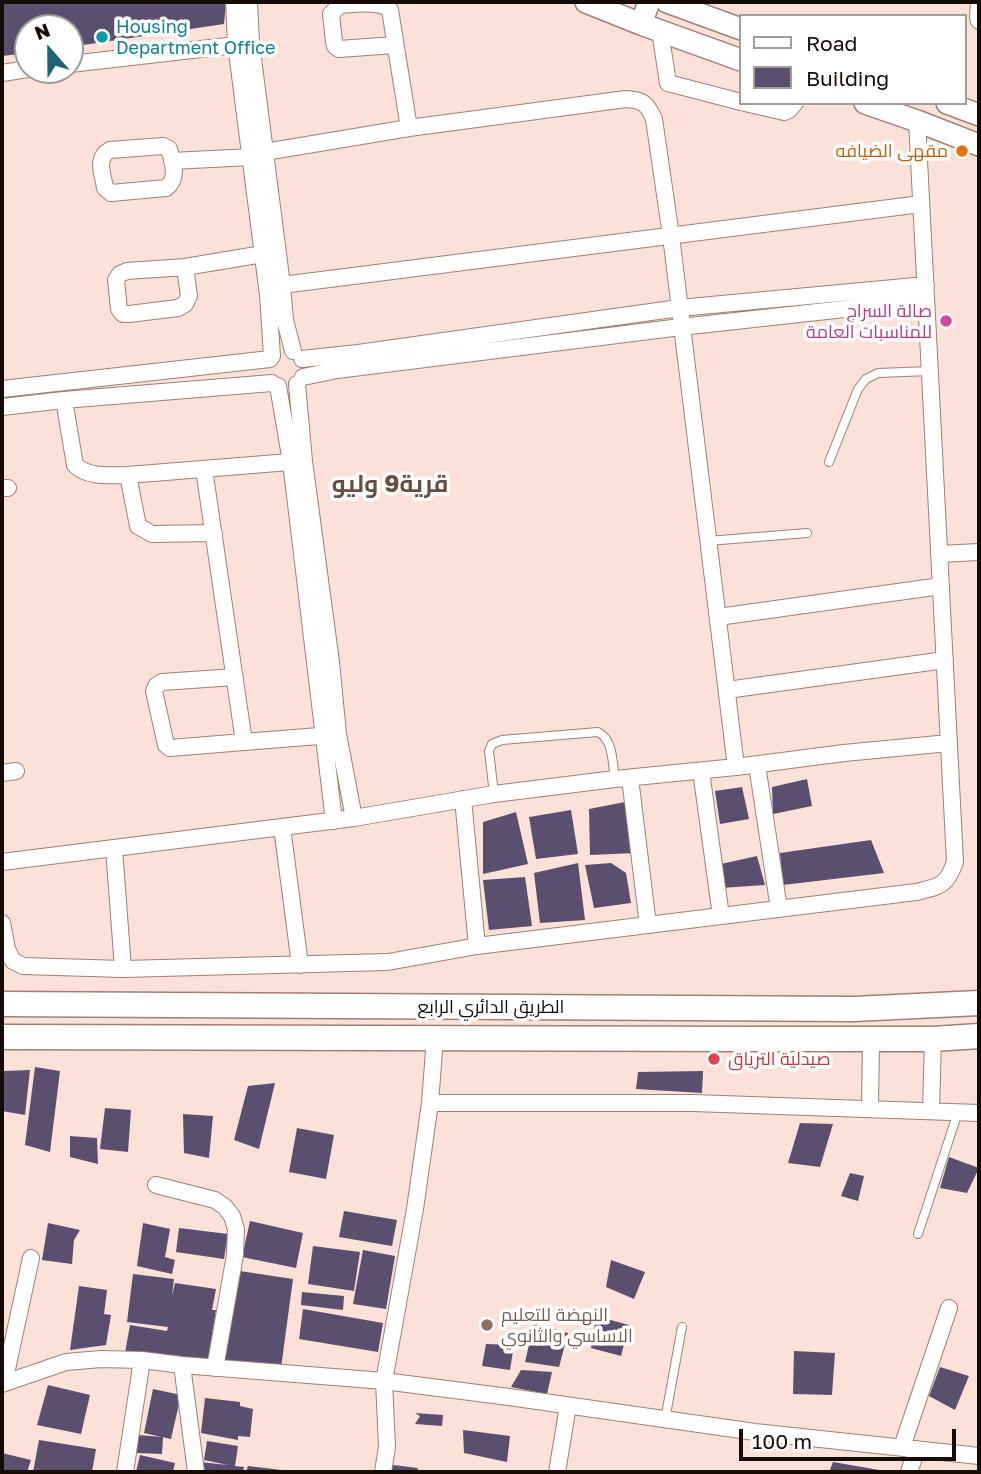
<!DOCTYPE html>
<html>
<head>
<meta charset="utf-8">
<style>
  body { margin:0 }
  #map { position:relative; width:981px; height:1474px; overflow:hidden; background:#fbe1d7; font-family:"Golos Text",sans-serif }
  canvas { display:block }
  .frame { position:absolute; inset:0; border:4px solid #150b07; pointer-events:none }
  .legend { position:absolute; left:739px; top:14px; width:228px; height:91px; box-sizing:border-box; background:#fff; border:2px solid #a19d9c; margin:0; padding:9px 12px; list-style:none; font-size:21px; color:#150b07 }
  .legend li { display:flex; align-items:center; gap:14px; height:35px }
  .legend b { width:35px; border:2px solid #a19d9c }
  .north { position:absolute; left:14px; top:14px; width:70px; height:70px; box-sizing:border-box; background:#fff; border:2px solid #a19d9c; border-radius:50%; rotate:339deg; font-size:19px; font-weight:700; line-height:28px; text-align:center; color:#150b07 }
  .north::after { content:''; display:block; margin:auto; width:24px; height:32px; background:#1d6374; clip-path:polygon(50% 0,100% 100%,50% 72%,0 100%) }
  .scale { position:absolute; left:739px; top:1429px; width:217px; height:32px; box-sizing:border-box; border:4px solid #150b07; border-top:0; padding-left:9px; font-size:21px; line-height:24px; white-space:nowrap; color:#150b07; -webkit-text-stroke:5px #fff; paint-order:stroke }
</style>
</head>
<body>
<div id="map">
<canvas width="981" height="1474"></canvas>
<div class="frame"></div>
<ul class="legend">
<li><b style="height:9px;background:#fff"></b>Road</li>
<li><b style="height:19px;background:#5b4f70"></b>Building</li>
</ul>
<div class="north">N</div>
<div class="scale">100 m</div>
</div>
<script>
const ctx = document.querySelector('canvas').getContext('2d');
ctx.lineJoin = 'round';
function fillPath(path, color) {
  ctx.fillStyle = color;
  ctx.fill(path, 'evenodd');
}
function trace(path, color, width, dash) {
  ctx.strokeStyle = color;
  ctx.lineWidth = width;
  ctx.lineCap = dash ? 'butt' : 'round';
  ctx.setLineDash(dash || []);
  ctx.stroke(path);
}
function drawText(font, color, halo, rows, align = 'center') {
  ctx.font = font + ' "Golos Text",Cairo,sans-serif';
  ctx.lineWidth = 7;
  ctx.setLineDash([]);
  ctx.textBaseline = 'middle';
  ctx.strokeStyle = halo;
  ctx.fillStyle = color;
  for (const [text, x, y, turn = 0] of rows) {
    ctx.save();
    ctx.translate(x, y);
    ctx.rotate((+turn || 0) * Math.PI / 180);
    ctx.textAlign = isNaN(turn) ? turn : align;
    if (halo) ctx.strokeText(text, 0, 0);
    ctx.fillText(text, 0, 0);
    ctx.restore();
  }
}
fillPath(new Path2D(`
  M 2,2 L 226,2 L 224,24 L 70,47 L 70,28 L 28,28 L 28,53 L 2,56 Z
  M 807,779 L 812,806 L 773,814 L 772,787 Z
  M 742,787 L 749,819 L 720,824 L 715,791 Z
  M 625,802 L 635,853 L 590,855 L 589,809 Z
  M 571,810 L 578,854 L 536,859 L 529,817 Z
  M 516,812 L 528,864 L 483,874 L 483,822 Z
  M 871,840 L 884,873 L 783,885 L 780,853 Z
  M 757,856 L 765,885 L 721,888 L 721,864 Z
  M 578,863 L 585,920 L 540,923 L 534,873 Z
  M 611,863 L 626,873 L 631,903 L 594,908 L 585,865 Z
  M 525,877 L 532,926 L 489,930 L 483,880 Z
  M 35,1067 L 60,1071 L 50,1152 L 25,1145 Z
  M 30,1070 L 25,1115 L 2,1111 L 4,1071 Z
  M 703,1071 L 702,1093 L 636,1089 L 638,1072 Z
  M 275,1083 L 259,1149 L 234,1140 L 248,1086 Z
  M 105,1108 L 131,1110 L 128,1152 L 100,1149 Z
  M 183,1114 L 213,1116 L 209,1158 L 184,1153 Z
  M 800,1123 L 833,1124 L 820,1167 L 788,1163 Z
  M 297,1128 L 334,1135 L 326,1179 L 289,1172 Z
  M 70,1136 L 97,1138 L 98,1164 L 70,1157 Z
  M 949,1157 L 979,1168 L 967,1193 L 940,1188 Z
  M 850,1173 L 864,1176 L 858,1201 L 841,1196 Z
  M 344,1211 L 397,1220 L 392,1246 L 339,1237 Z
  M 250,1221 L 303,1233 L 296,1268 L 242,1257 Z
  M 48,1223 L 80,1230 L 74,1240 L 72,1264 L 42,1260 Z
  M 143,1223 L 170,1229 L 165,1257 L 175,1260 L 172,1274 L 137,1266 Z
  M 179,1228 L 228,1234 L 224,1259 L 176,1252 Z
  M 313,1246 L 360,1252 L 354,1291 L 308,1284 Z
  M 363,1250 L 395,1256 L 386,1309 L 353,1304 Z
  M 611,1260 L 645,1272 L 634,1299 L 606,1287 Z
  M 240,1271 L 293,1279 L 281,1368 L 224,1360 Z
  M 133,1274 L 174,1279 L 172,1296 L 175,1283 L 216,1289 L 212,1310 L 216,1310 L 207,1366 L 125,1353 L 130,1325 L 167,1331 L 168,1327 L 127,1322 Z
  M 79,1286 L 107,1290 L 104,1314 L 111,1315 L 106,1345 L 70,1350 Z
  M 302,1292 L 344,1296 L 343,1310 L 301,1305 Z
  M 303,1309 L 383,1323 L 378,1352 L 299,1339 Z
  M 596,1316 L 629,1325 L 621,1356 L 591,1348 Z
  M 534,1323 L 568,1333 L 559,1367 L 525,1362 Z
  M 486,1344 L 514,1345 L 510,1370 L 482,1366 Z
  M 794,1351 L 835,1353 L 832,1395 L 793,1394 Z
  M 940,1367 L 969,1376 L 955,1410 L 929,1396 Z
  M 521,1370 L 552,1372 L 547,1394 L 511,1387 Z
  M 48,1385 L 90,1395 L 81,1434 L 37,1425 Z
  M 153,1389 L 181,1395 L 171,1439 L 144,1433 Z
  M 205,1398 L 240,1402 L 240,1406 L 253,1409 L 250,1437 L 238,1436 L 238,1440 L 201,1433 Z
  M 415,1413 L 443,1415 L 442,1426 L 415,1424 L 420,1416 Z
  M 463,1430 L 510,1436 L 507,1462 L 464,1453 Z
  M 138,1435 L 163,1437 L 162,1454 L 136,1453 Z
  M 39,1440 L 96,1449 L 92,1472 L 33,1472 Z
  M 207,1441 L 238,1446 L 235,1466 L 244,1467 L 243,1472 L 199,1472 L 200,1462 L 228,1465 L 204,1460 Z
  M 2,1453 L 31,1460 L 27,1472 L 2,1472 Z
  M 140,1455 L 175,1463 L 173,1472 L 136,1472 Z
  M 833,1462 L 885,1471 L 885,1472 L 829,1472 Z
  M 385,1464 L 418,1468 L 417,1472 L 383,1472 Z
  M 248,1466 L 290,1471 L 290,1472 L 246,1472 Z`), '#5b4f70');
const lane = new Path2D(`
  M 829,462 L 858,389 L 866,379 L 878,373 L 930,371
  M 708,541 L 807,533
  M 494,794 L 489,751 L 492,744 L 502,740 L 598,732 C 614,740 612,763 615,779
  M 918,1234 L 958,1112
  M 665,1420 L 682,1327`);
const street = new Path2D(`
  M 234,2 L 236,44 L 268,295 L 272,356
  M 249,2 L 251,43 L 282,285 L 285,320 L 293,351
  M 979,2 L 978,17 L 979,21
  M 660,31 L 668,83
  M 395,45 L 339,49 L 335,46 L 334,42 L 331,14 L 340,5 C 354,4 380,0 390,10 L 409,128
  M 70,64 L 245,44
  M 2,73 L 28,69
  M 668,83 L 741,102
  M 745,103 L 784,112 L 789,110 L 795,103
  M 163,146 L 169,149 C 173,162 179,179 166,188 L 111,193 L 105,188 C 103,174 95,158 110,150 Z
  M 265,152 L 409,128 L 626,99 C 644,100 647,104 654,119 L 671,236 L 736,767
  M 172,161 L 251,157
  M 185,267 L 189,296 L 185,304 L 178,308 L 129,314 L 123,314 L 119,309 L 116,280 L 120,274 L 127,271 L 185,267 L 263,254
  M 282,285 L 921,204
  M 302,359 L 358,353 L 679,308 L 926,285
  M 303,377 L 337,370 L 681,327 L 926,300
  M 297,384 L 304,461 L 331,662 L 338,734 L 354,818
  M 278,386 L 291,462 L 334,821
  M 2,389 L 270,359
  M 64,400 L 75,465 C 88,478 111,475 128,475
  M 2,407 L 64,400 L 272,383
  M 204,469 L 244,742 L 332,735
  M 2,488 L 8,488
  M 214,533 L 152,534 L 138,526 L 128,475 L 302,461
  M 939,554 L 979,552
  M 718,617 L 941,586
  M 235,677 L 162,682 L 156,686 L 154,691 L 166,745 L 170,748 L 244,742
  M 727,690 L 945,660
  M 757,765 L 779,909
  M 701,771 L 721,916
  M 2,773 L 16,771
  M 630,778 L 648,925
  M 463,799 L 477,946
  M 282,827 L 300,965
  M 114,848 L 123,969
  M 2,862 L 354,818 L 494,794 L 615,779 L 736,767 L 844,753 L 949,743
  M 2,923 L 7,949 L 13,961 L 23,966 L 123,969 L 388,962 L 477,946 L 916,892 C 940,886 946,887 955,862 L 917,121
  M 430,1103 L 693,1103 L 979,1113
  M 870,1109 L 871,1039
  M 931,1111 L 933,1039
  M 156,1185 L 215,1200 L 225,1207 L 232,1216 L 236,1229 L 235,1255 L 215,1368
  M 182,1365 L 196,1472
  M 4,1383 L 31,1258
  M 2,1384 L 66,1362 L 101,1359 L 142,1360 L 182,1365 L 384,1381 L 509,1397 L 755,1432 L 979,1456
  M 902,1447 L 949,1308
  M 125,1472 L 142,1360
  M 383,1472 L 387,1447 L 384,1381 L 415,1209 L 430,1103 L 435,1038
  M 557,1472 L 568,1406
  M 909,1472 L 917,1449`);
const secondary = new Path2D(`
  M 586,2 L 641,24 L 741,60
  M 667,2 L 741,29
  M 641,24 L 649,2
  M 865,103 L 917,121 L 979,145
  M 947,103 L 979,115`);
const primary = new Path2D(`
  M 2,1004 L 854,1009 L 979,1003
  M 2,1037 L 750,1039 L 933,1039 L 979,1036`);
trace(lane, '#9e8075', 10);
trace(street, '#9e8075', 18);
trace(secondary, '#9e8075', 24);
trace(primary, '#9e8075', 27);
trace(lane, '#fff', 8);
trace(street, '#fff', 16);
trace(secondary, '#fff', 21);
trace(primary, '#fff', 24);
for (const [x, y, r, color] of [
  [102,37,7,"#0f9aa8"],
  [962,151,7,"#e8710a"],
  [946,321,7,"#d1479c"],
  [714,1059,7,"#e0444e"],
  [487,1325,7,"#8d6e63"]
]) {
  const dot = new Path2D();
  dot.arc(x, y, r, 0, 2 * Math.PI);
  ctx.fillStyle = color;
  ctx.fill(dot);
  trace(dot, '#fff', 2.5);
}
drawText('18px', '#0d838f', '#fff', [
  ["Housing",116,27],
  ["Department Office",116,48]
], 'left');
drawText('18px', '#c56008', '#fff', [
  ["مقهى الضيافه",948,151]
], 'right');
drawText('18px', '#b23c85', '#fff', [
  ["صالة السراج",932,311],
  ["للمناسبات العامة",932,332]
], 'right');
drawText('18px', '#150b07', '#fff', [
  ["الطريق الدائري الرابع",491,1007]
]);
drawText('18px', '#be3a42', '#fff', [
  ["صيدلية الترياق",728,1059]
], 'left');
drawText('18px', '#785e54', '#fff', [
  ["النهضة للتعليم",501,1315],
  ["الاساسي والثانوي",501,1336]
], 'left');
drawText('bold 24px', '#684d43', '#fff', [
  ["قرية9 وليو",390,484]
]);
</script>
</body>
</html>
